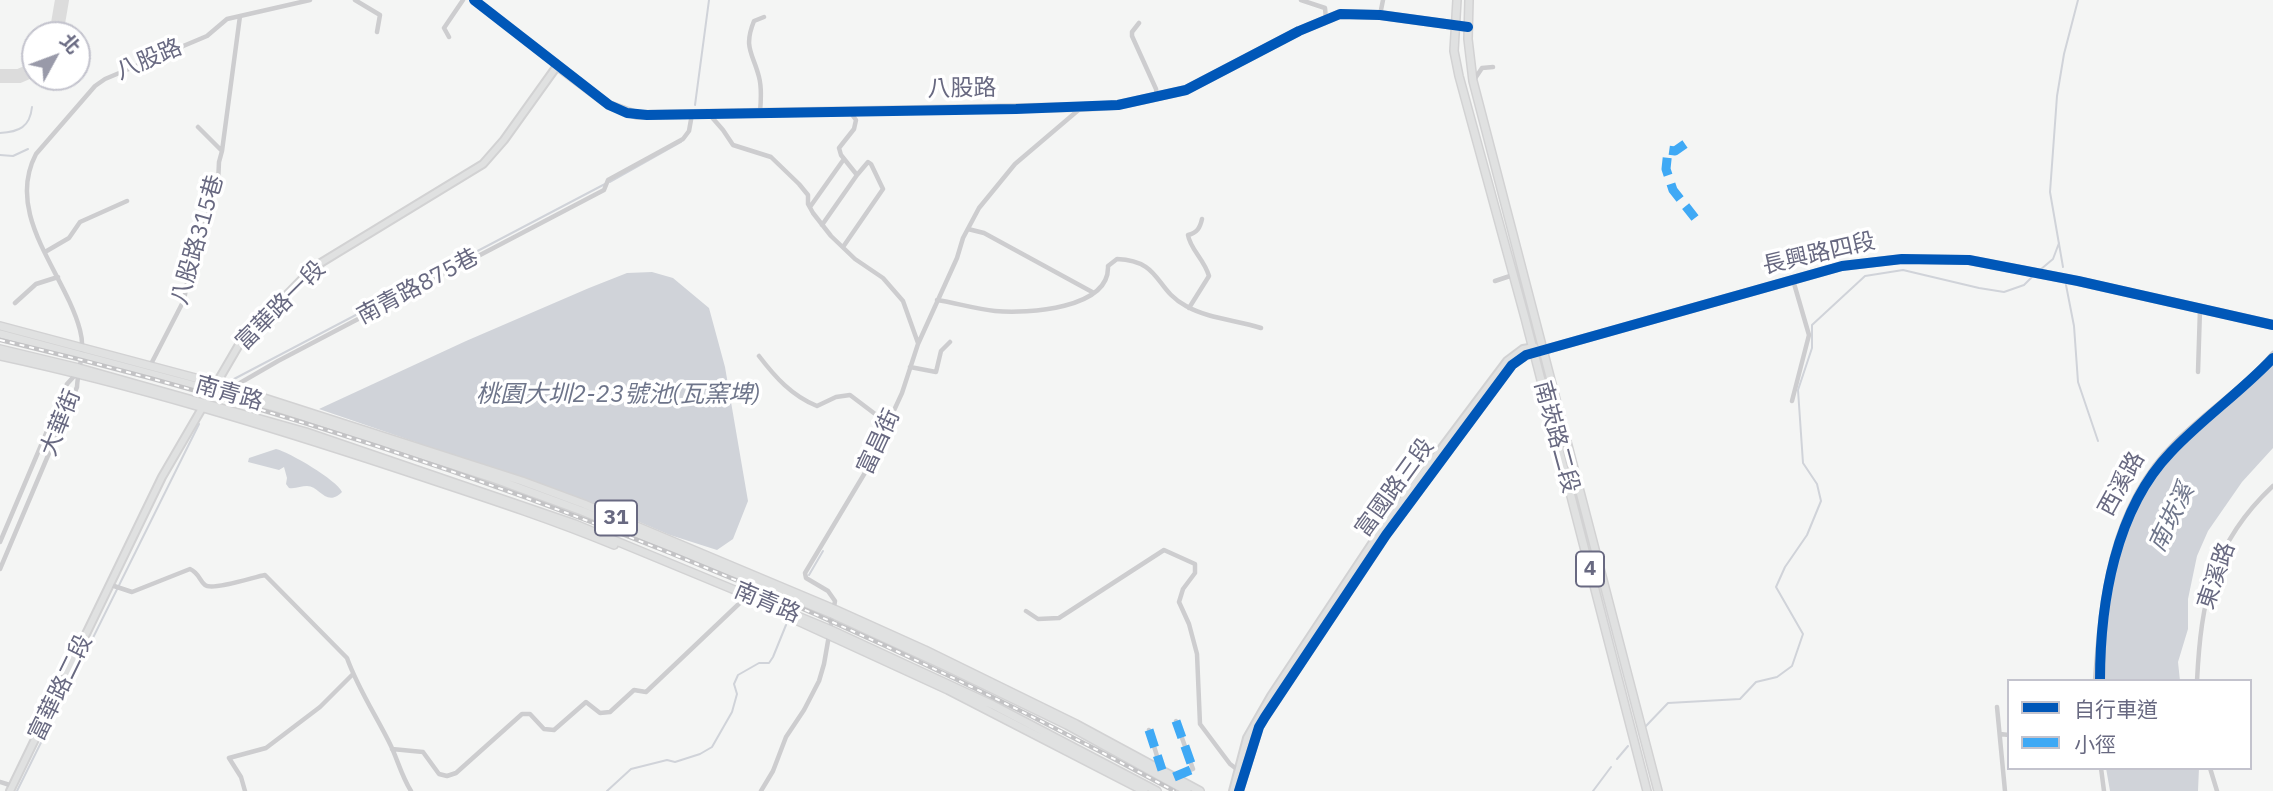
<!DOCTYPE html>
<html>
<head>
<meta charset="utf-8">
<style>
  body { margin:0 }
  #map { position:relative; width:2273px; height:791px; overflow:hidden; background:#f4f5f4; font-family:"IBM Plex Sans","Noto Sans TC",sans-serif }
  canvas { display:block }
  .legend { position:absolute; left:2007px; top:679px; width:245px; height:91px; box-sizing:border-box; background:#fff; border:2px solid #c3c3cd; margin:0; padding:9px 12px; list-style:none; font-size:21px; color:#686981 }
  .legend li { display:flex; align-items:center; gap:14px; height:35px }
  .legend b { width:35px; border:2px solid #c3c3cd }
  .north { position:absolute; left:21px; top:21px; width:70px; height:70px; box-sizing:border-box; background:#fff; border:2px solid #c3c3cd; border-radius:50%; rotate:49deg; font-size:19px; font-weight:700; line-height:28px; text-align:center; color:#686981 }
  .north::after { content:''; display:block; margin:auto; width:24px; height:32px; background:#999aa9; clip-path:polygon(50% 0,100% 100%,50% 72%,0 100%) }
</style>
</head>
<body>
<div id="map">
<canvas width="2273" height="791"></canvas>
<ul class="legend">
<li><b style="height:9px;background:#0057b8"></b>自行車道</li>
<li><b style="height:9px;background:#3fa9f5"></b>小徑</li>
</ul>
<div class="north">北</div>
</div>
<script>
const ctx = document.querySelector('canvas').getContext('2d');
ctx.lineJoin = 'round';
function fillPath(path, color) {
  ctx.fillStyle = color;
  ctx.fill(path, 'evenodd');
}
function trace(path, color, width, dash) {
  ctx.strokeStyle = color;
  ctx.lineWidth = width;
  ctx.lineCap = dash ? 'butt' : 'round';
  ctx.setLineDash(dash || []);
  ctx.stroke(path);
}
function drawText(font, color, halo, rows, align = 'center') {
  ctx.font = font + ' "IBM Plex Sans","Noto Sans TC",sans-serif';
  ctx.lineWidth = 7;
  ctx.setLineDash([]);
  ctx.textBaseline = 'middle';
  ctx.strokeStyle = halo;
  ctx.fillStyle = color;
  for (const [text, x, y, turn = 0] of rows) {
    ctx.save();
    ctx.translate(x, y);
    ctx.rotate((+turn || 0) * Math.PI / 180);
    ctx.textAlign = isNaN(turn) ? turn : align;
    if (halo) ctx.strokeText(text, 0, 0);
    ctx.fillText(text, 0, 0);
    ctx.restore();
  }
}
fillPath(new Path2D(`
  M 652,272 L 673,278 L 709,308 L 725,367 L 748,501 L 733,539 L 717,550 L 670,535 L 599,505 L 319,409 L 466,341 L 589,288 L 627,273 Z
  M 2273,365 L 2273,448 L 2242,482 L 2208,531 L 2197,556 L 2188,599 L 2188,629 L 2178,662 L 2180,681 L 2102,681 C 2105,602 2121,504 2179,445 C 2208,416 2242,391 2273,365 Z
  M 276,449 C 289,452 337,480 342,492 C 326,508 320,486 307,486 C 301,486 296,489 289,488 L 286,484 L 287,478 L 284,467 L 279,470 L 248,462 L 249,458 Z
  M 2106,768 L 2199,768 L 2198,791 L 2110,791 Z`), '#d0d3d9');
trace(new Path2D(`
  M 695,105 L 709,0
  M 0,133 C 19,132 30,127 32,107
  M 0,155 L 13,156 L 28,149
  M 610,182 L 681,142
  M 2063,267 L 2050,192 L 2057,96 L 2064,54 L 2078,0
  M 2040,270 L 2053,259 L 2059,243
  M 2066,285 L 2074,326 L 2078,382 L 2098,441
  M 234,379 L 605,184
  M 809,575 L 823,551
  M 1645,727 L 1668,703 L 1740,699 L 1756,682 L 1777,677 L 1792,666 L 1803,634 L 1776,587 L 1785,567 L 1807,535 L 1821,501 L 1817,484 L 1803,463 L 1798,390 L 1812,348 L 1812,325 L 1865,276 L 1903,270 L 1979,288 L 2004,292 L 2024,285 L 2033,276
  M 1617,759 L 1628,746
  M 17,791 L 199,424
  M 607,791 L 631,769 L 667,760 L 675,762 L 700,754 L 712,747 L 732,712 L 737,694 L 734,684 L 738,675 L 759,663 L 769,663 L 773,657 L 786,625
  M 1593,791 L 1611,767`), '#d0d3d9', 2);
trace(new Path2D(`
  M 56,35 L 62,0
  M 0,76 L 19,76 L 35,69`), '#dcdcdc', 14);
const secondary = new Path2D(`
  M 10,791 L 162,477 L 240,343 L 314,267 L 483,164 L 504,140 L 557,66 L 609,105 L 637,115 L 1082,107 L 1118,105 L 1186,90 L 1299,31 L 1340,14 L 1380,15 L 1468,27
  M 1233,791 L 1247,738 L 1271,696 L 1387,521 L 1507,361 L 1523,349 L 1535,347
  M 1239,791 L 1259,727 L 1265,717 L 1386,535 L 1512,365 L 1526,355 L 1842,266 L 1902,259 L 1969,260 L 2078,281 L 2273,325`);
const primary = new Path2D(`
  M 1457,0 L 1454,51 L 1459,76 L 1525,318 L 1647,791
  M 1469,0 L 1468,39 L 1473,81 L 1658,791
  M 0,326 L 233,388 L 522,481 L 584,504 L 834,609 L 925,650 L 1076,724 L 1200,791
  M 0,334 L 271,406 L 495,479 L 582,511 L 832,614 L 945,666 L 1067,725 L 1187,791
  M 0,349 L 79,368 L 306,432 L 575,524 L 829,629 L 993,705 L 1157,791
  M 0,356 C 135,385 268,426 399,469 C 471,493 544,516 614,545
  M 787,616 L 948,690 L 1144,791`);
trace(secondary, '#d2d2d3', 10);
trace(primary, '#d2d2d3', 10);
trace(new Path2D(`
  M 355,0 L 380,15 L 377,32
  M 474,0 L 557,66
  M 1301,0 L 1325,8 L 1326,19
  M 1380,15 L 1383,0
  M 1139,23 L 1132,32 L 1132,36 L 1156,89 L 1157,97
  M 449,37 L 444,28 L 463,0
  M 1474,80 L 1482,68 L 1493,67
  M 760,112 C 761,101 762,88 759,77 C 753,53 743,48 754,21 L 764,17
  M 709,114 L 723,130 L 733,145 L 771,157 L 799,184 L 808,195 L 808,204 L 813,213 L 831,236 L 855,259 L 883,278 L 903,301 L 918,343
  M 222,151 L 240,16
  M 810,207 L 844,159
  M 822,225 L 857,175
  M 968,229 L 984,233 L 1094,293
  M 843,247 L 883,189 L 871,164 L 868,162 L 857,175 L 841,155 L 839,148 L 854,129 L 856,120 L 850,112
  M 45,252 L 69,238 L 80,222 L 127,201
  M 1495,281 L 1513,275
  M 937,300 C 956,303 976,309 995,311 C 1027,314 1110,309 1108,266 L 1117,259 C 1162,261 1154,289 1186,306 C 1209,319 1237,320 1261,328
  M 15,303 L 36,284 L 58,277
  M 1189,308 L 1209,276 C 1204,259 1190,249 1188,235 C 1197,233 1200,228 1202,219
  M 759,356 C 775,377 792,396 817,406 L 836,397 L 850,395 L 887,423
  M 150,366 L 184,300 L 189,272 L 218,183 L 219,162 L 222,151 L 198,127
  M 910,367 L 936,372 L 941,351 L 950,342
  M 2198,372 L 2200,309
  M 233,387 L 278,361 L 604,190 L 608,180 L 683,139 L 689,131 L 692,114
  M 1792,401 L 1809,335 L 1793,280
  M 0,542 L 67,384 L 77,373
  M 0,569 L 77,387 C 78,366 86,352 80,330 C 65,273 4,215 36,154 L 95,86 L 105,79 L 207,36 L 227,19 L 310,0
  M 111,585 L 132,592 L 190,569 C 199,573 199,580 205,585 C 212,591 254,577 265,575 L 347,658 C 358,689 377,717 391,746 C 398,761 402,777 411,791
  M 1026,611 L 1038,619 L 1059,618 L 1164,550 L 1195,564 L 1195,573 L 1183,589 L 1179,602 L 1189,624 L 1197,654 L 1200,724 L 1230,764 L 1238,770
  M 2095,681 C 2101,596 2110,506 2174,443 C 2206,411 2244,387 2273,353
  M 2197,681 C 2201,601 2212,543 2273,486
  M 1997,707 L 2005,791
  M 1149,730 L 1161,769
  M 2000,734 L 2009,735
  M 392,749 L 423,752 L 439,774 L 447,776 L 456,773 L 522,714 L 530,714 L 544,729 L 554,730 L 586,702 L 600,713 L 610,712 L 634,690 L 646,692 L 744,599
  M 2101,768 L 2104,791
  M 2210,768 L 2217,791
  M 1175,776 L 1193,769 L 1176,721
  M 0,782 L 13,786
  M 245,791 L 241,777 L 229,758 L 266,748 L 320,707 L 353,674
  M 761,791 L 773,771 L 786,737 L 804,710 L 819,681 L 824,664 L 835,601 L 828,591 L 806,578 L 805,573 L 866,471 L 902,393 L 918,344 L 957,258 L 963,238 L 979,208 L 1015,164 L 1082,107`), '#cdcdcf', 4.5);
trace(secondary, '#e0e1e1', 6);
trace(primary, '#e0e1e1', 7);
const rail = new Path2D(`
  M 0,340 C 410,437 805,590 1174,791`);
trace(rail, '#c3c3c5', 4.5);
trace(rail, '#fff', 2, [5]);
trace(new Path2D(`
  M 1685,144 L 1675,151 L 1668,150 L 1666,169 L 1673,190 L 1695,218
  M 1149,730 L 1162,770
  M 1174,777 L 1193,769 L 1176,721`), '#3fa9f5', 9, [18, 9]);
trace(new Path2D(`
  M 474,0 L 609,105 L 627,113 L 647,115 L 1016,109 L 1118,105 L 1186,90 L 1299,31 L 1340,14 L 1380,15 L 1468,27
  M 2100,681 C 2100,603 2115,510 2171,452 C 2203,418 2241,392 2273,358
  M 1239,791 L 1259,727 L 1265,717 L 1386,535 L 1512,365 L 1526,355 L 1842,266 L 1902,259 L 1969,260 L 2078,281 L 2273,325`), '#0057b8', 10);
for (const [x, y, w] of [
  [616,518,42],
  [1590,569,28]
]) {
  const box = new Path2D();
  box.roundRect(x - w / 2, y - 17.5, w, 35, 5);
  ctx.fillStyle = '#fff';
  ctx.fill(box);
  trace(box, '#686981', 2);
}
drawText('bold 21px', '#686981', null, [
  ["31",616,518],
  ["4",1590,569]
]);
drawText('23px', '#686981', '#fff', [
  ["八股路",149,60,-23],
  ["八股路",962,89,-1],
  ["八股路315巷",198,240,-74],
  ["長興路四段",1819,254,-13],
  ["南青路875巷",418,287,-28],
  ["富華路一段",281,306,-45],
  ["南青路",229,394,16],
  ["大華街",61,423,-68],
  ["南崁路二段",1556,437,75],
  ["富昌街",879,442,-65],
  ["西溪路",2122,484,-61],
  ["富國路三段",1395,488,-54],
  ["東溪路",2217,576,-71],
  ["南青路",767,603,23],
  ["富華路二段",61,688,-64]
]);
drawText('italic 24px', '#6e758a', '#fff', [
  ["桃園大圳2-23號池(瓦窯埤)",618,395],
  ["南崁溪",2172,518,-64]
]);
</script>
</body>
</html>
